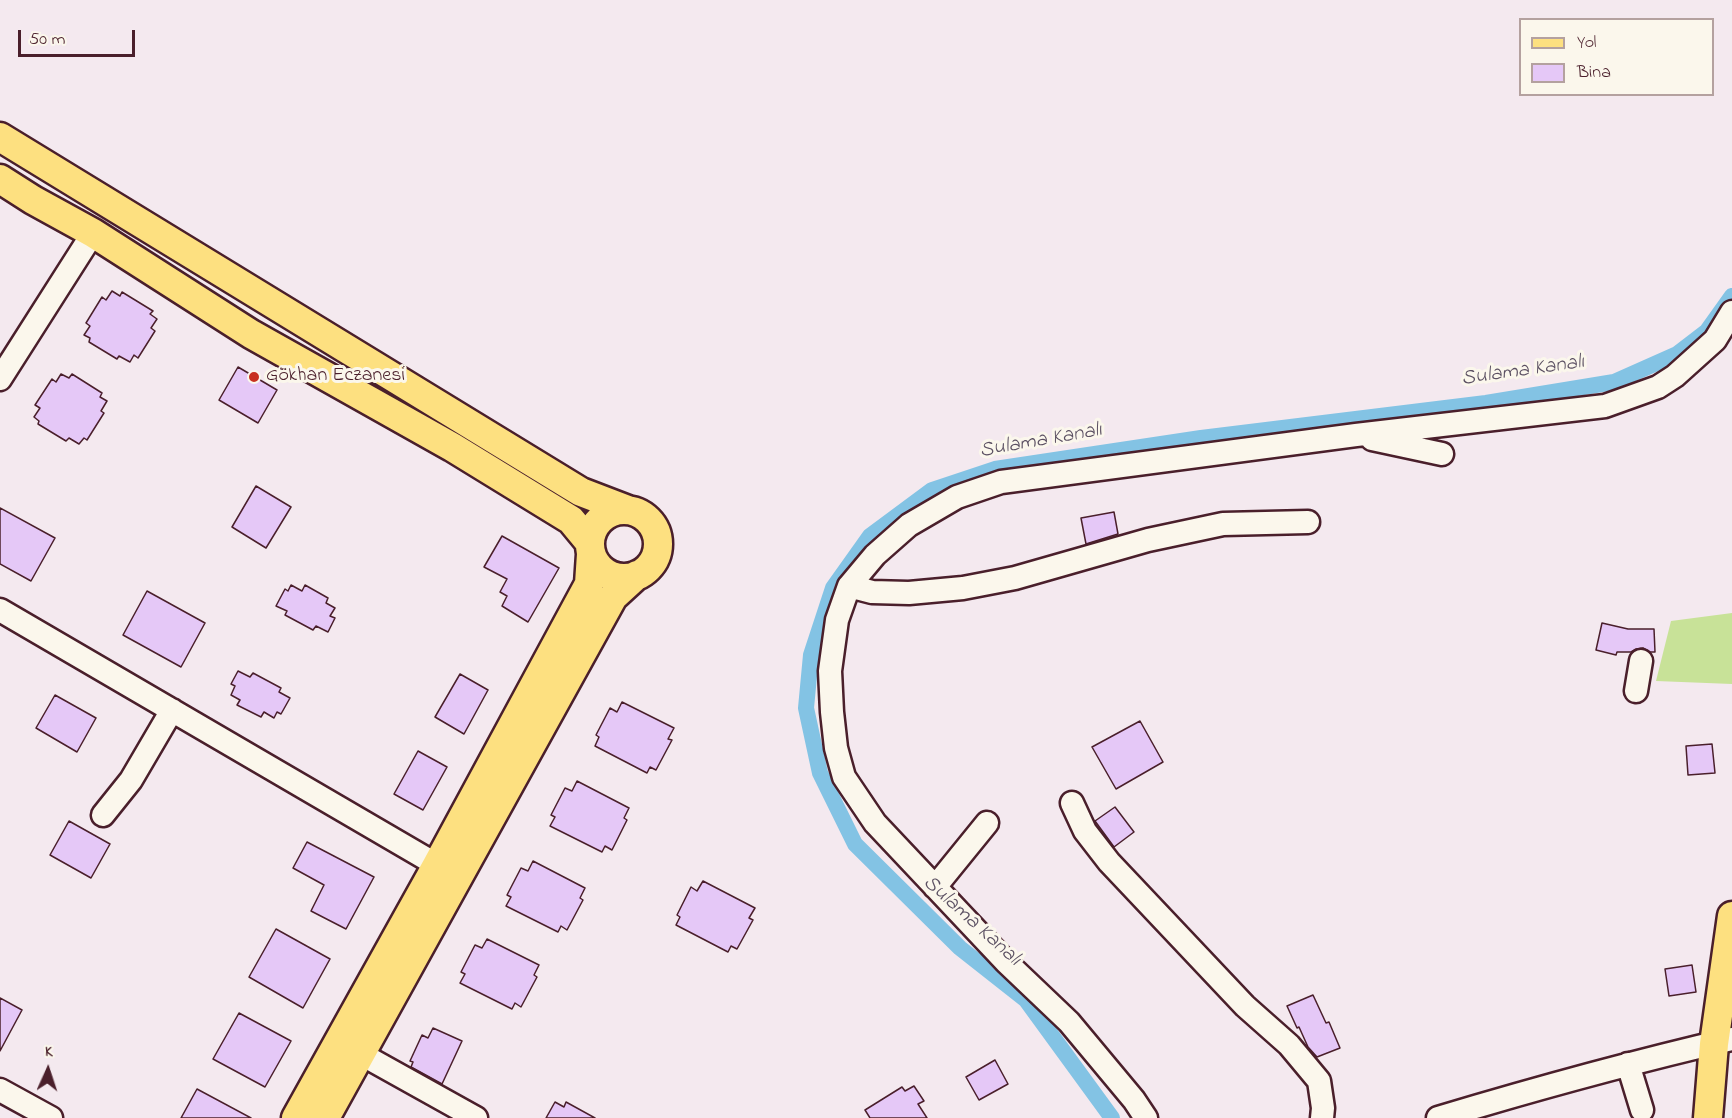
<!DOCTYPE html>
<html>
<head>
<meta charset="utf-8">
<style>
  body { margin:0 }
  #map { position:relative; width:1732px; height:1118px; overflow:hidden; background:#f4e9ef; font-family:"Indie Flower",sans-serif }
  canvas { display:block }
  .legend { position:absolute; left:1519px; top:18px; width:195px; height:78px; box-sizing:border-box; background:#fbf7ec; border:2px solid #b4a19f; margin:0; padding:8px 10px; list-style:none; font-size:18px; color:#4a1f2b }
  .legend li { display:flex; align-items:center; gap:12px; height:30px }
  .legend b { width:30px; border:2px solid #b4a19f }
  .north { position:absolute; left:18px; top:1040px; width:60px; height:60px; -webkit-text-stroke:4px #fbf7ec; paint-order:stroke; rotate:3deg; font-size:16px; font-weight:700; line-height:24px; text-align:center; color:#4a1f2b }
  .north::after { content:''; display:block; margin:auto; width:21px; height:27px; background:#4a1f2b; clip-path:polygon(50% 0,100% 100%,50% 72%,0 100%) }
  .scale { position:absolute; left:18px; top:30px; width:117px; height:27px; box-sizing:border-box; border:3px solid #4a1f2b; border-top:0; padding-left:8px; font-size:18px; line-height:21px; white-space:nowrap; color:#4a1f2b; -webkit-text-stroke:4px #fbf7ec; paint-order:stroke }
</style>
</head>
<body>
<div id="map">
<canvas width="1732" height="1118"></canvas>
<ul class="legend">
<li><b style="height:8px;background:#fde080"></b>Yol</li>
<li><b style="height:16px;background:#e5c8f7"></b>Bina</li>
</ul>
<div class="north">K</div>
<div class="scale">50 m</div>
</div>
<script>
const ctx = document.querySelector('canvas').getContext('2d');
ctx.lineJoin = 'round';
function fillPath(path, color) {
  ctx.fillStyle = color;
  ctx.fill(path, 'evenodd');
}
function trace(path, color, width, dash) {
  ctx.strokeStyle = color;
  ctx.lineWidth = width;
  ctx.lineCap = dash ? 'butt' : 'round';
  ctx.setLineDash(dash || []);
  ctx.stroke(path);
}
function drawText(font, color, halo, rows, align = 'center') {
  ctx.font = font + ' "Indie Flower",sans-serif';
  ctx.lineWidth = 6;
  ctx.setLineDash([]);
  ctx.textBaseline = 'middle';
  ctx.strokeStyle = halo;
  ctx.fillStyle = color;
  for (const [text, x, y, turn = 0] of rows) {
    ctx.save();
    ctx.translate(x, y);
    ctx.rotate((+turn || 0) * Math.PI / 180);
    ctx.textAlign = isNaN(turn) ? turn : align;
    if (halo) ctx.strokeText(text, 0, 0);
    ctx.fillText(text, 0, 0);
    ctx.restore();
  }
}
fillPath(new Path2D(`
  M 1732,613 L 1732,684 L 1656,681 L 1671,621 Z`), '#c8e298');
trace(new Path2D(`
  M 1112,1118 L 1026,1000 L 960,948 L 855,844 L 820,773 L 806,708 L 811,655 L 833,588 L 870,536 L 932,490 L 995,469 L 1201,438 L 1486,403 L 1614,382 L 1677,354 L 1707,331 L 1732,296`), '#83c3e4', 16);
const building = new Path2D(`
  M 112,291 L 120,296 L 122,292 L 153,311 L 150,314 L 157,319 L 151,328 L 155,331 L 138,358 L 134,355 L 130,362 L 119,356 L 117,359 L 89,342 L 90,338 L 84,335 L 90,326 L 86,323 L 102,297 L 106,300 Z
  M 238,367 L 277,390 L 258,423 L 219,400 Z
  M 61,374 L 69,378 L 72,374 L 102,393 L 100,397 L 107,401 L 101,411 L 104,413 L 87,440 L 84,438 L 79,444 L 69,438 L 66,441 L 38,424 L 39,421 L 34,417 L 40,408 L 35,405 L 52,379 L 56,382 Z
  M 256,486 L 291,507 L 266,548 L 232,527 Z
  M 0,508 L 55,538 L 31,581 L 0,564 Z
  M 1114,512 L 1118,534 L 1086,544 L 1081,518 Z
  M 502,536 L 559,568 L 528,622 L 502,606 L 507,596 L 500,592 L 507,579 L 484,567 Z
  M 291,585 L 302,591 L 305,585 L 328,598 L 326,603 L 335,608 L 330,616 L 335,618 L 328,632 L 316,626 L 313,630 L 285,615 L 287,611 L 276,606 L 285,589 L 288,591 Z
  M 147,591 L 205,623 L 181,667 L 123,635 Z
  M 1602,623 L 1628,629 L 1654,629 L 1655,652 L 1650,652 L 1643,648 L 1636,649 L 1631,652 L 1617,652 L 1616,655 L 1596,650 Z
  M 238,671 L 250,677 L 253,673 L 281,688 L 279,692 L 290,698 L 281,714 L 277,712 L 274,718 L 264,712 L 261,717 L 237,705 L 240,700 L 231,695 L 235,686 L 231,684 Z
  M 460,674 L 488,690 L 464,734 L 435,717 Z
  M 55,695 L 96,718 L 77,752 L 36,728 Z
  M 622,702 L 674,728 L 668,739 L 672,740 L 656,770 L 650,767 L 647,773 L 595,746 L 599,737 L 596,735 L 610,708 L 617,712 Z
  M 1140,721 L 1163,762 L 1116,789 L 1092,747 Z
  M 1712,744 L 1715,773 L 1688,775 L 1686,746 Z
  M 418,751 L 447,767 L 423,810 L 394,794 Z
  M 577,781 L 629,808 L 624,818 L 627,820 L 612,850 L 605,846 L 602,852 L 550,826 L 555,817 L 551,815 L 565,788 L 572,791 Z
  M 1115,807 L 1134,832 L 1114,847 L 1095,821 Z
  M 69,821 L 110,844 L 91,878 L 50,855 Z
  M 307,842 L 374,877 L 346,929 L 311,911 L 324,885 L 293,868 Z
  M 533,861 L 585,888 L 580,898 L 583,900 L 567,930 L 561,926 L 558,932 L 506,906 L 511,897 L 507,895 L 521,868 L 528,871 Z
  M 703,881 L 755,908 L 749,918 L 753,920 L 737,949 L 731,946 L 728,952 L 676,925 L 680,917 L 677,915 L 691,887 L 697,891 Z
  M 276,929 L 330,959 L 303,1008 L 249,977 Z
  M 487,939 L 539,965 L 534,975 L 537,977 L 521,1007 L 515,1003 L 512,1009 L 460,983 L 465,974 L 461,972 L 475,945 L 482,948 Z
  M 1692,965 L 1696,992 L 1669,996 L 1665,969 Z
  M 1313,995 L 1326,1023 L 1329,1022 L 1340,1048 L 1317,1057 L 1308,1047 L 1299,1027 L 1297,1028 L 1287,1006 Z
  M 0,998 L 22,1010 L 0,1051 Z
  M 239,1013 L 291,1041 L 265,1087 L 213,1059 Z
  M 433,1028 L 462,1041 L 442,1084 L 411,1067 L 413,1062 L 410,1061 L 422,1035 L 428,1038 Z
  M 995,1060 L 1008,1084 L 979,1100 L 966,1077 Z
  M 914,1086 L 924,1101 L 918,1104 L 927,1118 L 870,1118 L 865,1110 L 902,1087 L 905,1091 Z
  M 197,1089 L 251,1118 L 181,1118 Z
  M 555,1102 L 564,1107 L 566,1102 L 595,1118 L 546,1118 Z`);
fillPath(building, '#e5c8f7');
trace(building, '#4a1f2b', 1.5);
const minor = new Path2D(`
  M 0,379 L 93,233
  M 1372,439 L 1442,454
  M 849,586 L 872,592 L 909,593 L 963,588 L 1015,578 L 1148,540 L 1223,524 L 1308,522
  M 0,610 L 437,865
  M 1636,691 L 1641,661
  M 1072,803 L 1085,831 L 1109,862 L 1245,1006 L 1289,1045 L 1319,1081 L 1323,1108 L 1322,1118
  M 103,815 L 131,780 L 172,710
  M 935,887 L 987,823
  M 361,1054 L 476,1118
  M 1628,1064 L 1642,1110
  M 0,1090 L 51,1118
  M 1146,1118 L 1134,1100 L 1069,1022 L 1006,962 L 875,823 L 844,777 L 836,748 L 832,712 L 830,671 L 837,620 L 849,586 L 875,555 L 909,525 L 957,497 L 1001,482 L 1356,435 L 1605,406 L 1658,387 L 1675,376 L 1715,340 L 1732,312
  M 1438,1118 C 1535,1089 1633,1062 1732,1039`);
const major = new Path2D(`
  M 0,137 L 581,492 L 628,510
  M 0,179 L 33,200 L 93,233 L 251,334 L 452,447 L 571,520 L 590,543
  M590 544a34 34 0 1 1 68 0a34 34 0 1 1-68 0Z
  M 296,1118 L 437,865 L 589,584 L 591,554
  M 325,1118 L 613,597 L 637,575
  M 1708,1118 L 1714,1044 L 1732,916`);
trace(minor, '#4a1f2b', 27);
trace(major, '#4a1f2b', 33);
trace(minor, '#fbf7ec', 22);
trace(major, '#fde080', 28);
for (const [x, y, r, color] of [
  [254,377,6,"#c8321e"]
]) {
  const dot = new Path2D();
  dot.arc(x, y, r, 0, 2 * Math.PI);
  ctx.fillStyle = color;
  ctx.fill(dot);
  trace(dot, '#fbf7ec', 2);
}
drawText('20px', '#4a1f2b', '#fbf7ec', [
  ["Gökhan Eczanesi",266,377]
], 'left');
drawText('italic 21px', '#5b5062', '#fbf7ec', [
  ["Sulama Kanalı",1523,372,-8],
  ["Sulama Kanalı",1041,442,-10],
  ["Sulama Kanalı",971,922,42]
]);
</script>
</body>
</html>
